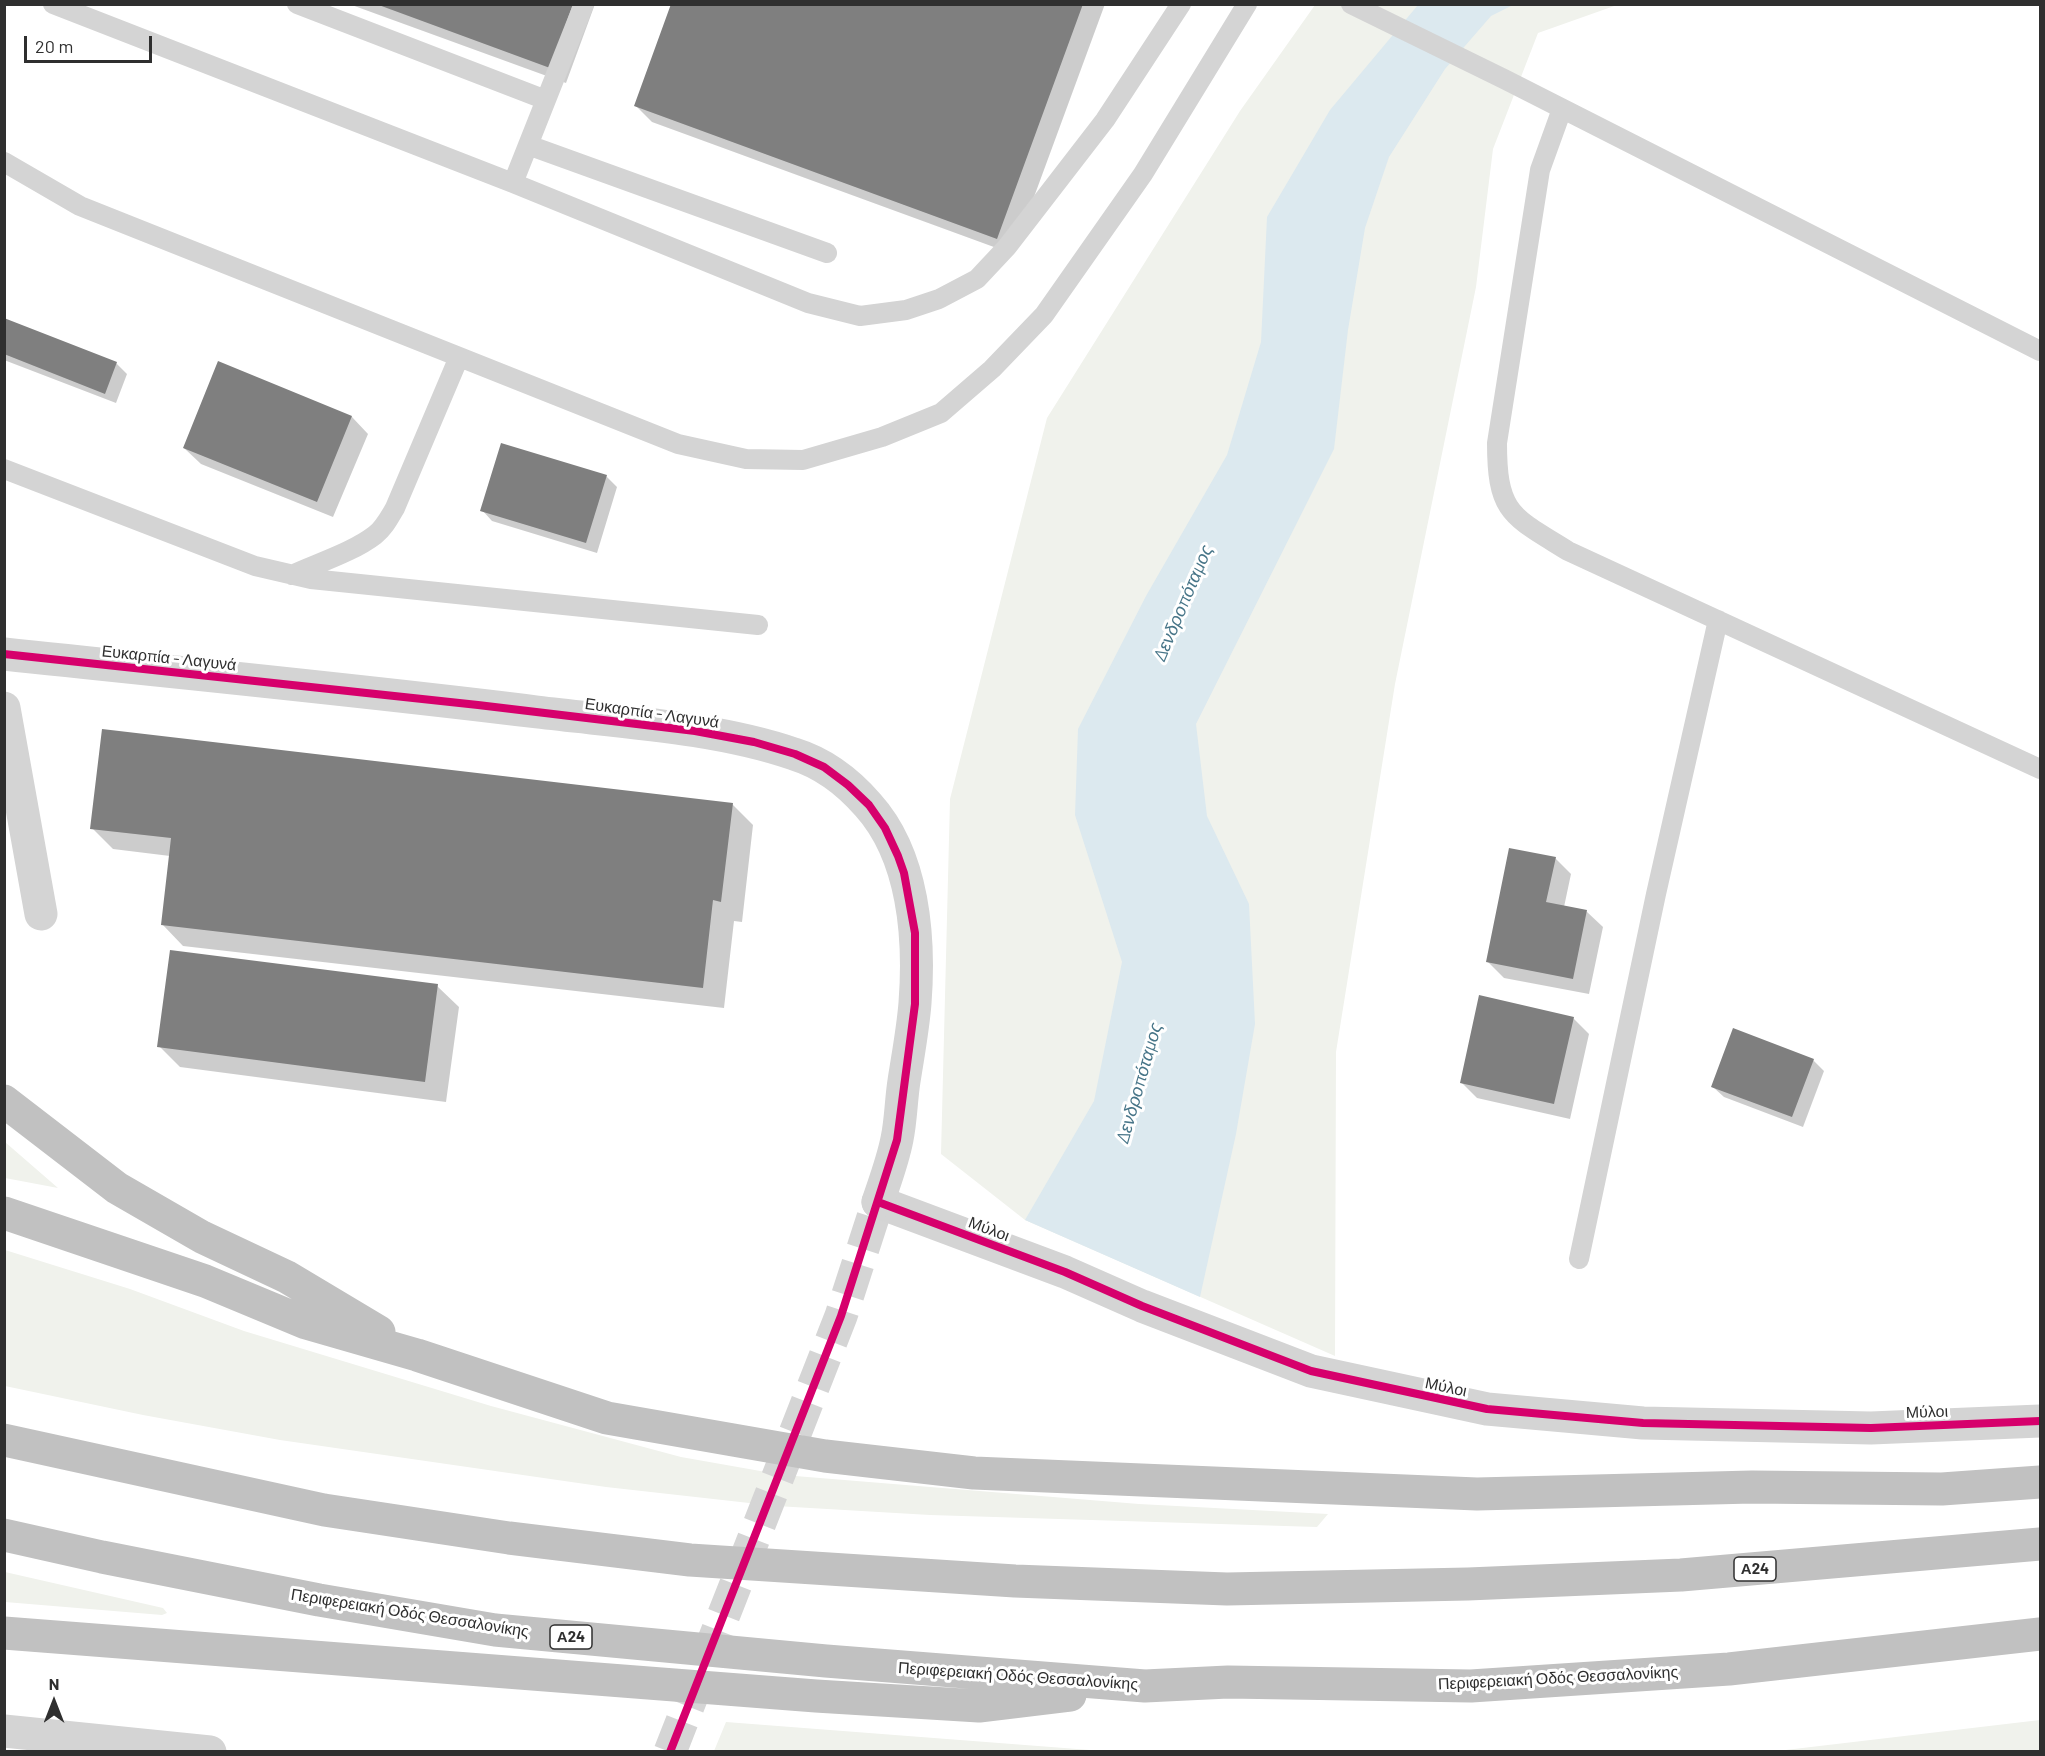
<!DOCTYPE html>
<html>
<head>
<meta charset="utf-8">
<style>
  body { margin:0 }
  #map { position:relative; width:2045px; height:1756px; overflow:hidden; background:#fff; font-family:Barlow,sans-serif }
  canvas { display:block }
  .frame { position:absolute; inset:0; border:6px solid #2f2f2f; pointer-events:none }
  .north { position:absolute; left:24px; top:1672px; width:60px; height:60px; -webkit-text-stroke:4px #fff; paint-order:stroke; rotate:0deg; font-size:16px; font-weight:700; line-height:24px; text-align:center; color:#2f2f2f }
  .north::after { content:''; display:block; margin:auto; width:21px; height:27px; background:#2f2f2f; clip-path:polygon(50% 0,100% 100%,50% 72%,0 100%) }
  .scale { position:absolute; left:24px; top:36px; width:128px; height:27px; box-sizing:border-box; border:3px solid #2f2f2f; border-top:0; padding-left:8px; font-size:18px; line-height:21px; white-space:nowrap; color:#2f2f2f; -webkit-text-stroke:4px #fff; paint-order:stroke }
</style>
</head>
<body>
<div id="map">
<canvas width="2045" height="1756"></canvas>
<div class="frame"></div>
<div class="north">N</div>
<div class="scale">20 m</div>
</div>
<script>
const ctx = document.querySelector('canvas').getContext('2d');
ctx.lineJoin = 'round';
function fillPath(path, color) {
  ctx.fillStyle = color;
  ctx.fill(path, 'evenodd');
}
function trace(path, color, width, dash) {
  ctx.strokeStyle = color;
  ctx.lineWidth = width;
  ctx.lineCap = dash ? 'butt' : 'round';
  ctx.setLineDash(dash || []);
  ctx.stroke(path);
}
function drawText(font, color, halo, rows, align = 'center') {
  ctx.font = font + ' Barlow,sans-serif';
  ctx.lineWidth = 6;
  ctx.setLineDash([]);
  ctx.textBaseline = 'middle';
  ctx.strokeStyle = halo;
  ctx.fillStyle = color;
  for (const [text, x, y, turn = 0] of rows) {
    ctx.save();
    ctx.translate(x, y);
    ctx.rotate((+turn || 0) * Math.PI / 180);
    ctx.textAlign = isNaN(turn) ? turn : align;
    if (halo) ctx.strokeText(text, 0, 0);
    ctx.fillText(text, 0, 0);
    ctx.restore();
  }
}
fillPath(new Path2D(`
  M 1315,5 L 1617,5 L 1538,33 L 1493,149 L 1476,287 L 1395,684 L 1336,1052 L 1335,1356 L 1025,1220 L 941,1154 L 950,799 L 1047,418 L 1240,111 Z
  M 5,1142 L 58,1188 L 5,1178 Z
  M 5,1250 L 130,1289 L 244,1331 L 491,1406 L 681,1457 L 783,1475 L 1139,1504 L 1328,1514 L 1317,1527 L 930,1515 L 776,1506 L 606,1487 L 280,1440 L 143,1415 L 5,1386 Z
  M 5,1572 L 163,1608 L 167,1613 L 162,1615 L 5,1602 Z
  M 2040,1720 L 2040,1751 L 1777,1751 Z
  M 726,1722 L 1103,1751 L 714,1751 Z`), '#f0f2ec');
fillPath(new Path2D(`
  M 1418,5 L 1513,5 L 1491,16 L 1445,69 L 1389,157 L 1365,228 L 1348,330 L 1334,449 L 1196,724 L 1207,816 L 1249,904 L 1255,1024 L 1236,1134 L 1200,1297 L 1025,1220 L 1094,1101 L 1122,962 L 1075,815 L 1078,729 L 1146,596 L 1227,455 L 1261,342 L 1267,217 L 1330,110 Z`), '#dce9ef');
fillPath(new Path2D(`
  M 349,4 L 595,4 L 566,83 Z
  M 673,4 L 1105,4 L 1013,254 L 652,122 L 635,105 Z
  M 4,320 L 116,363 L 127,374 L 116,403 L 4,360 Z
  M 219,363 L 352,417 L 368,434 L 333,517 L 201,464 L 184,448 Z
  M 606,476 L 617,487 L 597,553 L 492,521 L 482,510 Z
  M 732,804 L 753,825 L 742,922 L 734,921 L 724,1008 L 183,946 L 162,924 L 170,856 L 113,849 L 92,828 Z
  M 1555,858 L 1571,874 L 1564,907 L 1586,911 L 1603,927 L 1589,994 L 1504,978 L 1488,962 Z
  M 437,986 L 459,1007 L 446,1102 L 180,1067 L 159,1046 Z
  M 1573,1018 L 1589,1034 L 1570,1119 L 1477,1098 L 1461,1082 Z
  M 1813,1060 L 1824,1071 L 1803,1127 L 1724,1097 L 1713,1087 Z`), '#0003');
fillPath(new Path2D(`
  M 376,4 L 573,4 L 550,68 Z
  M 671,4 L 1083,4 L 997,239 L 634,106 Z
  M 4,318 L 117,362 L 105,394 L 4,354 Z
  M 218,361 L 352,416 L 317,502 L 183,448 Z
  M 501,443 L 607,475 L 586,543 L 480,511 Z
  M 102,729 L 733,803 L 721,902 L 713,900 L 703,988 L 161,925 L 171,838 L 90,829 Z
  M 1509,848 L 1556,857 L 1546,902 L 1587,910 L 1573,979 L 1486,962 Z
  M 170,950 L 438,984 L 425,1082 L 157,1047 Z
  M 1479,995 L 1574,1017 L 1554,1104 L 1460,1083 Z
  M 1733,1028 L 1814,1059 L 1792,1117 L 1711,1087 Z`), '#7f7f7f');
trace(new Path2D(`
  M 670,1752 L 841,1316 L 878,1202`), '#d5d5d5', 33, [33, 16]);
trace(new Path2D(`
  M 53,4 L 513,183 L 808,303 L 860,316 L 906,310 L 939,299 L 977,279 L 1007,247 L 1105,120 L 1181,4
  M 297,4 L 546,100
  M 1351,4 L 1504,79 L 2040,351
  M 1562,109 L 1540,170 L 1497,443 C 1497,514 1512,516 1568,551 L 2040,769
  M 528,145 L 827,253
  M 4,162 L 80,206 L 678,444 L 746,459 L 803,460 L 882,437 L 941,413 L 992,369 L 1044,315 L 1143,174 L 1247,4
  M 513,183 L 584,4
  M 4,469 L 255,566 L 311,579 L 758,625
  M 292,575 C 318,563 353,552 375,535 C 384,528 389,518 395,508 L 459,357
  M 1579,1259 L 1656,894 L 1718,620`), '#d4d4d4', 20);
trace(new Path2D(`
  M 4,708 L 41,914
  M 878,1202 L 1065,1272 L 1142,1306 L 1311,1371 L 1487,1409 L 1643,1423 L 1871,1428 L 2040,1421`), '#d4d4d4', 33);
trace(new Path2D(`
  M 4,654 C 182,673 360,690 537,712 C 619,722 716,727 794,754 C 823,763 848,782 868,805 C 914,856 920,938 915,1003 C 913,1029 908,1055 904,1081 C 901,1100 901,1120 897,1139 C 893,1160 885,1181 878,1202
  M 4,1731 L 210,1752`), '#d4d4d4', 33);
trace(new Path2D(`
  M 4,1101 L 117,1188 L 202,1237 L 287,1277 L 379,1332
  M 4,1213 L 205,1281 L 306,1323 L 417,1355 L 607,1418 L 825,1456 L 974,1473 L 1477,1494 L 1752,1487 L 1942,1489 L 2040,1482
  M 4,1440 L 324,1510 L 509,1538 L 690,1560 L 1015,1581 L 1227,1589 L 1468,1584 L 1681,1575 L 2040,1544
  M 4,1535 L 102,1557 L 319,1600 L 495,1630 L 826,1661 L 1145,1686 L 1228,1682 L 1471,1686 L 1729,1669 L 2040,1634
  M 4,1633 L 816,1696 L 979,1706 L 1070,1695`), '#c1c1c1', 33);
trace(new Path2D(`
  M 4,654 L 478,705 L 695,731 L 754,742 L 795,754 L 824,767 L 848,785 L 869,805 L 885,828 L 898,856 L 904,873 L 915,933 L 915,1004 L 897,1140 L 841,1316 L 670,1752
  M 878,1202 L 1065,1272 L 1142,1306 L 1311,1371 L 1487,1409 L 1643,1423 L 1871,1428 L 2040,1421`), '#d6006c', 8);
for (const [x, y, w] of [
  [1755,1569,42],
  [571,1637,42]
]) {
  const box = new Path2D();
  box.roundRect(x - w / 2, y - 12, w, 24, 4.5);
  ctx.fillStyle = '#fff';
  ctx.fill(box);
  trace(box, '#2f2f2f', 1.5);
}
drawText('bold 15px', '#2f2f2f', null, [
  ["Α24",1755,1569],
  ["Α24",571,1637]
]);
drawText('16px', '#2f2f2f', '#fff', [
  ["Ευκαρπία - Λαγυνά",169,658,6],
  ["Ευκαρπία - Λαγυνά",652,713,8],
  ["Μύλοι",989,1229,21],
  ["Μύλοι",1446,1387,12],
  ["Μύλοι",1927,1412,-2],
  ["Περιφερειακή Οδός Θεσσαλονίκης",410,1613,9],
  ["Περιφερειακή Οδός Θεσσαλονίκης",1018,1676,4],
  ["Περιφερειακή Οδός Θεσσαλονίκης",1558,1678,-3]
]);
drawText('italic 18px', '#477588', '#fff', [
  ["Δενδροπόταμος",1183,603,-67],
  ["Δενδροπόταμος",1139,1083,-74]
]);
</script>
</body>
</html>
